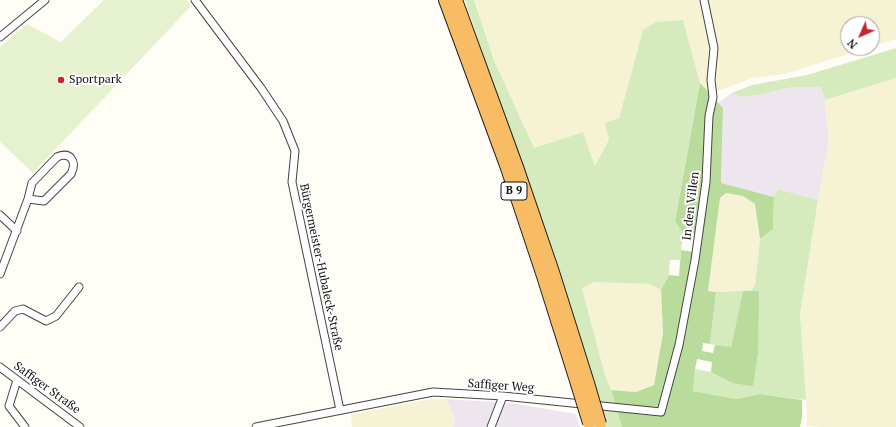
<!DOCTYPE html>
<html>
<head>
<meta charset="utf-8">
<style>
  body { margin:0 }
  #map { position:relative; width:896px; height:427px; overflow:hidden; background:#fffdf5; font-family:"PT Serif",serif }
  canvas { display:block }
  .north { position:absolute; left:840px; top:16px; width:40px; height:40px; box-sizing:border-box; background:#fff; border:1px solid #a0a0a0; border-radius:50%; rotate:225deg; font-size:11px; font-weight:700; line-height:16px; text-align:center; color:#111 }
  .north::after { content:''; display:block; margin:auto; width:14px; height:18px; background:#c4262e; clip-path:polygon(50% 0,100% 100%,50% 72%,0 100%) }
</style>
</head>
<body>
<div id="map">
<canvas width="896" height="427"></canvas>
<div class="north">N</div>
</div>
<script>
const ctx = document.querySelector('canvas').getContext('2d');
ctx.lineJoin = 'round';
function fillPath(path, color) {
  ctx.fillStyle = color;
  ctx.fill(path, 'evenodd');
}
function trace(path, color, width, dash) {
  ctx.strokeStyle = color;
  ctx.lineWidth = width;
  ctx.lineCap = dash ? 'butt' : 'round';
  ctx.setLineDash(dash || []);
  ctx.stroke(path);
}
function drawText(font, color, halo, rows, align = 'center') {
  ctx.font = font + ' "PT Serif",serif';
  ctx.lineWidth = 4;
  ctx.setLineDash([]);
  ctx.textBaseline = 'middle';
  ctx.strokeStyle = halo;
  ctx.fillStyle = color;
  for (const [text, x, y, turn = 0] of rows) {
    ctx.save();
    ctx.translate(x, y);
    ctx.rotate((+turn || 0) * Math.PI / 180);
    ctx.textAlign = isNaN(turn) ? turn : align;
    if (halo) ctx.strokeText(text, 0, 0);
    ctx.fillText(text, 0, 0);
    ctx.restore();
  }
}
fillPath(new Path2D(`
  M 793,87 L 821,87 L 825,100 L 829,142 L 818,200 L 778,189 L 774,197 L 721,183 L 723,108 L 718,103 L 732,93 L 741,97 L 757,95 Z
  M 446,399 L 511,403 L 576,414 L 580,427 L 453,427 L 455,420 Z`), '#eee6ef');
fillPath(new Path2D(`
  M 474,0 L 896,0 L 896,39 L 872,46 L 872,24 L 848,24 L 848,48 L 867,48 L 785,74 L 753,78 L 710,94 L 700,83 L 683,21 L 643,30 L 619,118 L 595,166 L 583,132 L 534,148 L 494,60 Z
  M 896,78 L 896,427 L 819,427 L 806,426 L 807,417 L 800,314 L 819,193 L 829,142 L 825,100 Z
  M 725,193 L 743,196 L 755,204 L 760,239 L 755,286 L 750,291 L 716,292 L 708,291 L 720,198 Z
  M 594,282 L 649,284 L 661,290 L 663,333 L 654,385 L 636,392 L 611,390 L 605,375 L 582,287 Z
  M 432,399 L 446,399 L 455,420 L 453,427 L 352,427 L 351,414 Z`), '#f6f3d4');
fillPath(new Path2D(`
  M 465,0 L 474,0 L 494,60 L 534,148 L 583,132 L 595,166 L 609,139 L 605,123 L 619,118 L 643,30 L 656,22 L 683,20 L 700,83 L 675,220 L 683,233 L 680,260 L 670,260 L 669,275 L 661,290 L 649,284 L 594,282 L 582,288 L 605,375 L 611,390 L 622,427 L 605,427 L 596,397 Z
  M 896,48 L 896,78 L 825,100 L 821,87 L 793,87 L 757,95 L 741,97 L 732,93 L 752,85 L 807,75 Z
  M 778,189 L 818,200 L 800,314 L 804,370 L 806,400 L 760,394 L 736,399 L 693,391 L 695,369 L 711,372 L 732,383 L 759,292 L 750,291 L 755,286 L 760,239 L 773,229 L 774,197 Z
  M 743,291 L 731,348 L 710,344 L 716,292 Z`), '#d5ebbd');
fillPath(new Path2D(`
  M 700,83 L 723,108 L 721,183 L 774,197 L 773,229 L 760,239 L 755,204 L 743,196 L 726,193 L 720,198 L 708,291 L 716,292 L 710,344 L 703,343 L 702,351 L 713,353 L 715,345 L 731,347 L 743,291 L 759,291 L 758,353 L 753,386 L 732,383 L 711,372 L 712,362 L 697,359 L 695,369 L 693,391 L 736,399 L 760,394 L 802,400 L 802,417 L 800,427 L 622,427 L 611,390 L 636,392 L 654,385 L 663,333 L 661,290 L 669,275 L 679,276 L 681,250 L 693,252 L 695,234 L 683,233 L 675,221 Z`), '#b9dc9c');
fillPath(new Path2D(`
  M 104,0 L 187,0 L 191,6 L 33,173 L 0,142 L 0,47 L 27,24 L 61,42 L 65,38 Z`), '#e6f2cf');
const minor = new Path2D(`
  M 195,0 L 261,88 L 283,121 L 295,151 L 292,182 L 340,410
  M 0,37 L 45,0
  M 0,215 L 17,231
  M 0,274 L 28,199 L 32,183 L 57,157 C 71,151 77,162 71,174 L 44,201 L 28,199
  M 0,327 L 15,311 L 23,309 L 46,321 L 56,316 L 79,287
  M 0,367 L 80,427
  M 17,380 L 9,406 L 25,427
  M 256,427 L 433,392 L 503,396 L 661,412 L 679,345 L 695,260 L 706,182 L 709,116 L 713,97 L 711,80 L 714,48 L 708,19 L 704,0
  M 491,427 L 503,396`);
const trunk = new Path2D(`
  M 445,0 L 507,168 L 543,276 L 577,384
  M 456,0 L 517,167 L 553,272 L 588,383`);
trace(minor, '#444', 9);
trace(trunk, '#222', 14);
trace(minor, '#fff', 7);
trace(trunk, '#f7bc64', 12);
const trunkBridge = new Path2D(`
  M 588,383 L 600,424
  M 577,384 L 589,423`);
trace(trunkBridge, '#222', 14, []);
trace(trunkBridge, '#f7bc64', 12);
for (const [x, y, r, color] of [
  [61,80,4,"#c4262e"]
]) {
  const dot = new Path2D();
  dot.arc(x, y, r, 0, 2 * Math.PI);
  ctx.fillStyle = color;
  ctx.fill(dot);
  trace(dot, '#fff', 1.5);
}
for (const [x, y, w] of [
  [514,191,26]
]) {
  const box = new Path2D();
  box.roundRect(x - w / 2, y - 9, w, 18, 3);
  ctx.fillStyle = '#fff';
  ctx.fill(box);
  trace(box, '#111', 1);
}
drawText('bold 11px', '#111', null, [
  ["B 9",514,191]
]);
drawText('12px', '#111', '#fff', [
  ["Sportpark",69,80]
], 'left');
drawText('12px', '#111', '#fff', [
  ["In den Villen",691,206,-83],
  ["Bürgermeister-Hubaleck-Straße",321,267,78],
  ["Saffiger Weg",501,386,4],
  ["Saffiger Straße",47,388,36]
]);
</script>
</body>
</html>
